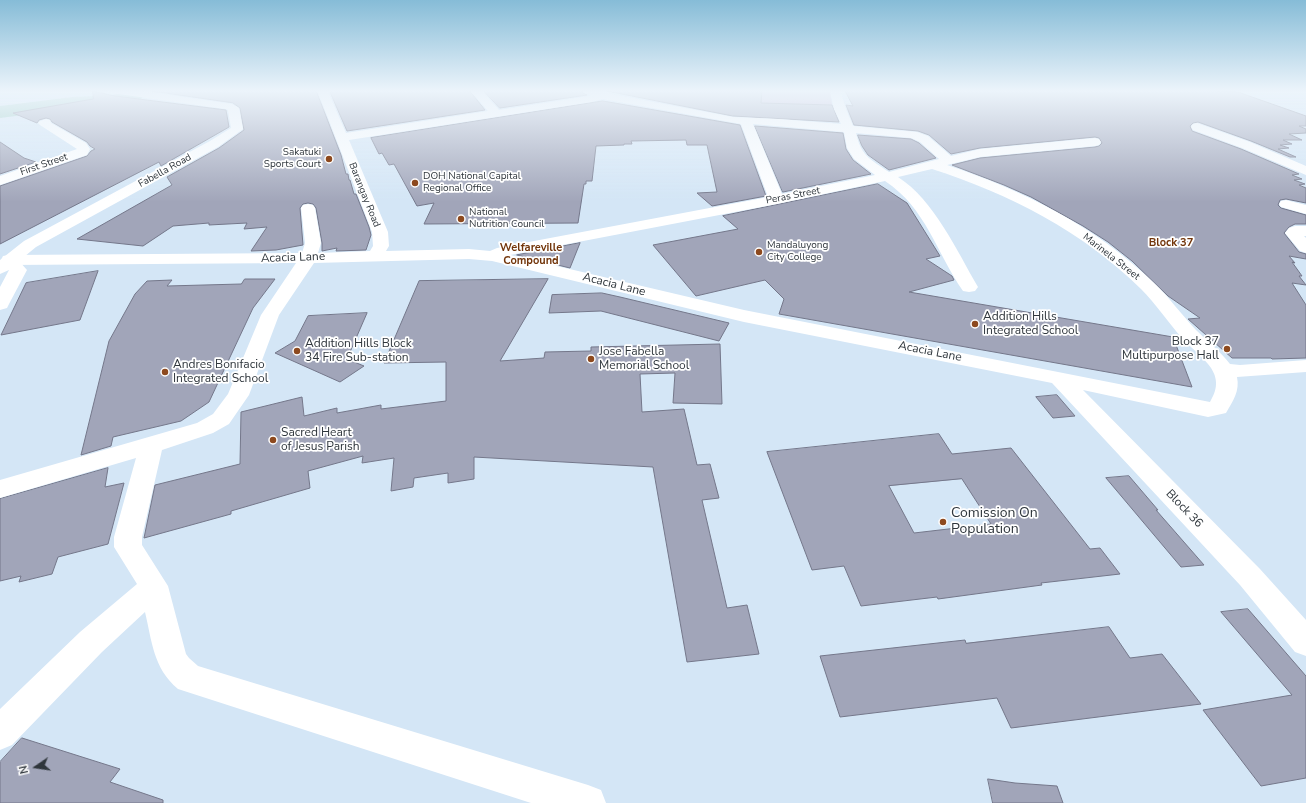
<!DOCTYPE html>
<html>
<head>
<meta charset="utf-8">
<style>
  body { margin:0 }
  #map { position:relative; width:1306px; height:803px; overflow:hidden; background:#d4e6f6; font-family:"Nunito Sans",sans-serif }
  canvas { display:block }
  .north { position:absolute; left:16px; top:747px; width:40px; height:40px; -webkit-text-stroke:3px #fff; paint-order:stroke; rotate:257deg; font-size:11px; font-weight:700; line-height:16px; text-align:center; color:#2f363c }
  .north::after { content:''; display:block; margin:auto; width:14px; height:18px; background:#2f363c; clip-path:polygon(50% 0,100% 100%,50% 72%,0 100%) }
</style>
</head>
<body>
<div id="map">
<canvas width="1306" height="803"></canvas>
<div class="north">N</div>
</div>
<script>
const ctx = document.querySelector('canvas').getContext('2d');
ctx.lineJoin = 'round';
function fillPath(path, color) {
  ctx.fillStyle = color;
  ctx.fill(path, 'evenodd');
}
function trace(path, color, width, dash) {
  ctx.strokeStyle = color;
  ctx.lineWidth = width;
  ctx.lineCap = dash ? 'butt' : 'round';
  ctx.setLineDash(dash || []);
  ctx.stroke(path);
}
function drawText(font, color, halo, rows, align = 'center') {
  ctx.font = font + ' "Nunito Sans",sans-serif';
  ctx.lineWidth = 3.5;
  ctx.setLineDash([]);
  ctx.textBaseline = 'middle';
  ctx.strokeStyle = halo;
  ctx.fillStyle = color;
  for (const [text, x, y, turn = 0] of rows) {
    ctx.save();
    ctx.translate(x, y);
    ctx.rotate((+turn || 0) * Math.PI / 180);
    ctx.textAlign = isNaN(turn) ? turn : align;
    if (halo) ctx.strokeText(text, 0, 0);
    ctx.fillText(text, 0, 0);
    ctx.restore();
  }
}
fillPath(new Path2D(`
  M 721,90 L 830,90 L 833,111 L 722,106 Z`), '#c1afce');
fillPath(new Path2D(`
  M 134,90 L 141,92 L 143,96 L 141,100 L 113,107 L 72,109 L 0,118 L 0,106 L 72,97 L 113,95 Z`), '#94c9bd');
const building = new Path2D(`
  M 145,90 L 317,90 L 317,93 L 341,155 L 346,174 L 348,174 L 349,180 L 350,180 L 354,194 L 356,194 L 369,227 L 371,235 L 366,250 L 336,251 L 337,248 L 322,251 L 322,243 L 316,208 L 313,204 L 308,203 L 303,204 L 300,208 L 303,245 L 276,250 L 251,251 L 267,227 L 244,229 L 247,223 L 209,225 L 209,223 L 173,226 L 143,246 L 77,239 L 172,185 L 167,177 L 219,148 L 244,130 L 240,108 L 233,103 Z
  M 330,90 L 469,90 L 485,110 L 347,131 L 330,92 Z
  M 483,90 L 581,90 L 583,93 L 587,95 L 500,108 Z
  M 602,90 L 762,91 L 761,103 L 832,105 L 839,122 L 733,116 Z
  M 851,90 L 1190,90 L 1238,92 L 1306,116 L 1306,126 L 1299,126 L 1306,129 L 1306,133 L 1289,134 L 1302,140 L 1283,140 L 1292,144 L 1280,145 L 1289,148 L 1278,149 L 1296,157 L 1290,157 L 1251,141 L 1198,122 L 1193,123 L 1190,126 L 1192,131 L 1241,149 L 1299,174 L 1292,175 L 1302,179 L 1294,180 L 1305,184 L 1299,185 L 1306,188 L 1306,203 L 1286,199 L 1280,200 L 1278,205 L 1281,208 L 1306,215 L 1306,224 L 1295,224 L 1289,227 L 1284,233 L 1299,252 L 1306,254 L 1306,259 L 1289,256 L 1295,263 L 1292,262 L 1302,276 L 1299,276 L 1306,285 L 1292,283 L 1306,305 L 1306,358 L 1272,359 L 1271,358 L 1232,358 L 1188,319 L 1200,318 L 1168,296 L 1132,261 L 1108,242 L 1083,226 L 1031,197 L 1004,185 L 952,165 L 980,158 L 1095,147 L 1099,146 L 1102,143 L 1099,138 L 1095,137 L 980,148 L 951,154 L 929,135 L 918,131 L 854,125 L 846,105 L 853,106 L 845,91 L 852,91 Z
  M 93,91 L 115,96 L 226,110 L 229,127 L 161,166 L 159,162 L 0,244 L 0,186 L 87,156 L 91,151 L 95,149 L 90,146 L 87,142 L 52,122 L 50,119 L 46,118 L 39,120 L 37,123 L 13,113 L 93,99 Z
  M 603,101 L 740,125 L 766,196 L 712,206 L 697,193 L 717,192 L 707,145 L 687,145 L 686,140 L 631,141 L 632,144 L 624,144 L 624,145 L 596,146 L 592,181 L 586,181 L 586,184 L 584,184 L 578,223 L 424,224 L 434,203 L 417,206 L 394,164 L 389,165 L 382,153 L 379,154 L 371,138 Z
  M 755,126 L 843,133 L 846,149 L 853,160 L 871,174 L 783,192 Z
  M 858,135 L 911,139 L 919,143 L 936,158 L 889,170 L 868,155 L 862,146 Z
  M 0,142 L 24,158 L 36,162 L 0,174 Z
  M 878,184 L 907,203 L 940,256 L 926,259 L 952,276 L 954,280 L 909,292 L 1173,337 L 1192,387 L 779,314 L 784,299 L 765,280 L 696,296 L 653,245 L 738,229 L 723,216 Z
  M 580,243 L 570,268 L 517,255 Z
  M 98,271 L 80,320 L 1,335 L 26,283 Z
  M 245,279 L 275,279 L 253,308 L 209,402 L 181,421 L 113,437 L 111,446 L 81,455 L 109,341 L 135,294 L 147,281 L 172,280 L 167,286 L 241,284 Z
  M 548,279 L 500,361 L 544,358 L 545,352 L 591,351 L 591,347 L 720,344 L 722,404 L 673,403 L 675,373 L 640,374 L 642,412 L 684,409 L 697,465 L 710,464 L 719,498 L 702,500 L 727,608 L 747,605 L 759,654 L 687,662 L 653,467 L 474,457 L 474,479 L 448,483 L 448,473 L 414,478 L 413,487 L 391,491 L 394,458 L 362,463 L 363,456 L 308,471 L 310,488 L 231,511 L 231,514 L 144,538 L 155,485 L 240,464 L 241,412 L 302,397 L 304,416 L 337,408 L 337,413 L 381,405 L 381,409 L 446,401 L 446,362 L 384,363 L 419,281 Z
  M 602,293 L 620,297 L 729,323 L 719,341 L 601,311 L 549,313 L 552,295 Z
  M 367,313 L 347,359 L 364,366 L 340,382 L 275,353 L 295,341 L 308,316 Z
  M 1057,395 L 1075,416 L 1053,418 L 1036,397 Z
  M 939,434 L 952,454 L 1011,448 L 1090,549 L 1100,548 L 1120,574 L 1041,583 L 1042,585 L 938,599 L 937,597 L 861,606 L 844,566 L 812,570 L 767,452 ZM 962,479 L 991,524 L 914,533 L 889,486 Z
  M 108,468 L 105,487 L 124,483 L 108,544 L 58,557 L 52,574 L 19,582 L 21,576 L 0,581 L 0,499 Z
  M 1129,476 L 1158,510 L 1156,510 L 1204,565 L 1181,567 L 1106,478 Z
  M 1248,609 L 1306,676 L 1306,778 L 1261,786 L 1203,710 L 1292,695 L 1221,612 Z
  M 1109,627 L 1130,658 L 1162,654 L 1201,704 L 1011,728 L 997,698 L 840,717 L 820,656 L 965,640 L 966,643 Z
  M 22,738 L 120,769 L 110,782 L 163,800 L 163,803 L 0,803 L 0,762 Z
  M 988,779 L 1015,783 L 1057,786 L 1063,803 L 993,803 Z`);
fillPath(building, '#a1a5b9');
trace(building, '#74778a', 1);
fillPath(new Path2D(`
  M 319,90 L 329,90 L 328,92 L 346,133 L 488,111 L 470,90 L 481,90 L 499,110 L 590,96 L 592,95 L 583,92 L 582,90 L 597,90 L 611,94 L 733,117 L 779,119 L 841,124 L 834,109 L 830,90 L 840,90 L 846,109 L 853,126 L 917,132 L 928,136 L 951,156 L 980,149 L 1095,138 L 1099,139 L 1101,142 L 1099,145 L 1095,146 L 980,157 L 947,165 C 1023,190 1095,226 1153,282 C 1169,297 1181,314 1196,330 C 1207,341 1220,351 1230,364 L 1240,365 L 1306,360 L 1306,372 L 1237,377 C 1240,391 1233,401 1226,413 L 1208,417 L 1083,390 L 1260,569 L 1306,620 L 1306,656 L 1295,652 L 1240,585 L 1052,383 L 744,322 L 492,261 L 469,259 L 314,263 L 279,315 L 249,395 L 229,424 L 213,433 L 162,450 L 142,537 L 142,545 L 168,586 L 186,654 L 189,658 L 198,666 L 588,785 L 601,790 L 606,803 L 531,803 L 178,689 C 153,668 152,641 145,612 L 102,652 L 12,745 L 0,750 L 0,709 L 80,632 L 137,584 L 114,547 L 114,537 L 136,458 L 0,498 L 0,480 L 197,423 L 213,414 L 228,394 L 261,315 L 296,263 L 9,265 L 3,264 L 1,260 L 3,256 L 9,255 L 302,253 L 305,243 L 301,208 L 303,205 L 308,204 L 313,205 L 315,208 L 321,243 L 318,253 L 370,251 L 373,246 L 372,232 L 318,92 ZM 603,99 L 741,124 L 768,197 L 497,248 L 490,251 L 469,249 L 386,251 L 389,246 L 388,232 L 349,140 L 591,102 ZM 753,124 L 844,132 L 847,148 L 854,159 L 875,175 L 782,194 ZM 856,133 L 911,138 L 920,142 L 939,159 L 889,172 C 870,159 861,156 856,133 ZM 932,169 C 1010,194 1082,231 1141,289 C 1156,304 1168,322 1182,338 C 1200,358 1229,372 1210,402 L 744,310 L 510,255 L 777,204 L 885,181 C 926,208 936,252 963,291 L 969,292 L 975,291 L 978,287 C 957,251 934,200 898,177 Z
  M 46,119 L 50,120 L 51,123 L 86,143 L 90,149 L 87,155 L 0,185 L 0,176 L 77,149 L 40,125 L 38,123 L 40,121 Z
  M 1197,123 L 1250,142 L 1306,166 L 1306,175 L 1242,148 L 1193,130 L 1191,127 L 1193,124 Z
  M 1286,200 L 1306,205 L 1306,214 L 1281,207 L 1279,204 L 1281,201 Z
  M 1295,226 L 1306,226 L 1306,236 L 1304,236 L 1306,238 L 1306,253 L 1300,251 L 1285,233 L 1289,228 Z`), '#fff');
fillPath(new Path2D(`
  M 106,90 L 134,90 L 232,104 L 239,108 L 243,129 L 218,147 L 36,247 L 19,261 L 27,270 L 9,304 L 7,308 L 0,310 L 0,287 L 9,270 L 0,274 L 0,260 L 24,241 L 210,141 L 231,128 L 228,110 L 226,109 L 111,93 Z`), '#fff');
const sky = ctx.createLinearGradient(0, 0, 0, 202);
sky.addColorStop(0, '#86bcd7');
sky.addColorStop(0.45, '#ecf4fb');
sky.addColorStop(1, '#ecf4fb00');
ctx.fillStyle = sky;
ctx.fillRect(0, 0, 1306, 202);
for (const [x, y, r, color] of [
  [329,159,4,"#8d491e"],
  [415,183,4,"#8d491e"],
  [461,219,4,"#8d491e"],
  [759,252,4,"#8d491e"],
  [975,324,4,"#8d491e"],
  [1227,349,4,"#8d491e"],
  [297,351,4,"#8d491e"],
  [591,359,4,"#8d491e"],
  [165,372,4,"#8d491e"],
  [273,440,4,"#8d491e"],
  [943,522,4,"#8d491e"]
]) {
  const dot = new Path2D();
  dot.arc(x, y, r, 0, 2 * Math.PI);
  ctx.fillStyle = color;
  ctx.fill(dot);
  trace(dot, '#fff', 1.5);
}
drawText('10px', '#2f363c', '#fff', [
  ["Sakatuki",321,153,"right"],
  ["Sports Court",321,165,"right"],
  ["DOH National Capital",423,177],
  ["Regional Office",423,189],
  ["National",469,213],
  ["Nutrition Council",469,225],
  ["Mandaluyong",767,246],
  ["City College",767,258]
], 'left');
drawText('10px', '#2f363c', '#fff', [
  ["First Street",44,165,-19],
  ["Fabella Road",165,171,-29],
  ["Barangay Road",364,195,68],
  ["Peras Street",793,196,-11],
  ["Marinela Street",1111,257,38]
]);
drawText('bold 11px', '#72350a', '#fff', [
  ["Block 37",1171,243],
  ["Welfareville",531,248],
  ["Compound",531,261]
]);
drawText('12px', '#2f363c', '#fff', [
  ["Acacia Lane",293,258,-2],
  ["Acacia Lane",614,285,14],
  ["Acacia Lane",930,352,11],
  ["Block 36",1184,509,46]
]);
drawText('12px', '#2f363c', '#fff', [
  ["Addition Hills",983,317],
  ["Integrated School",983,331],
  ["Block 37",1219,342,"right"],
  ["Multipurpose Hall",1219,356,"right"],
  ["Addition Hills Block",305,344],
  ["34 Fire Sub-station",305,358],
  ["Jose Fabella",599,352],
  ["Memorial School",599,366],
  ["Andres Bonifacio",173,365],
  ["Integrated School",173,379],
  ["Sacred Heart",281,433],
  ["of Jesus Parish",281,447]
], 'left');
drawText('14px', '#2f363c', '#fff', [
  ["Comission On",951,514],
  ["Population",951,530]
], 'left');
</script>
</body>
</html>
